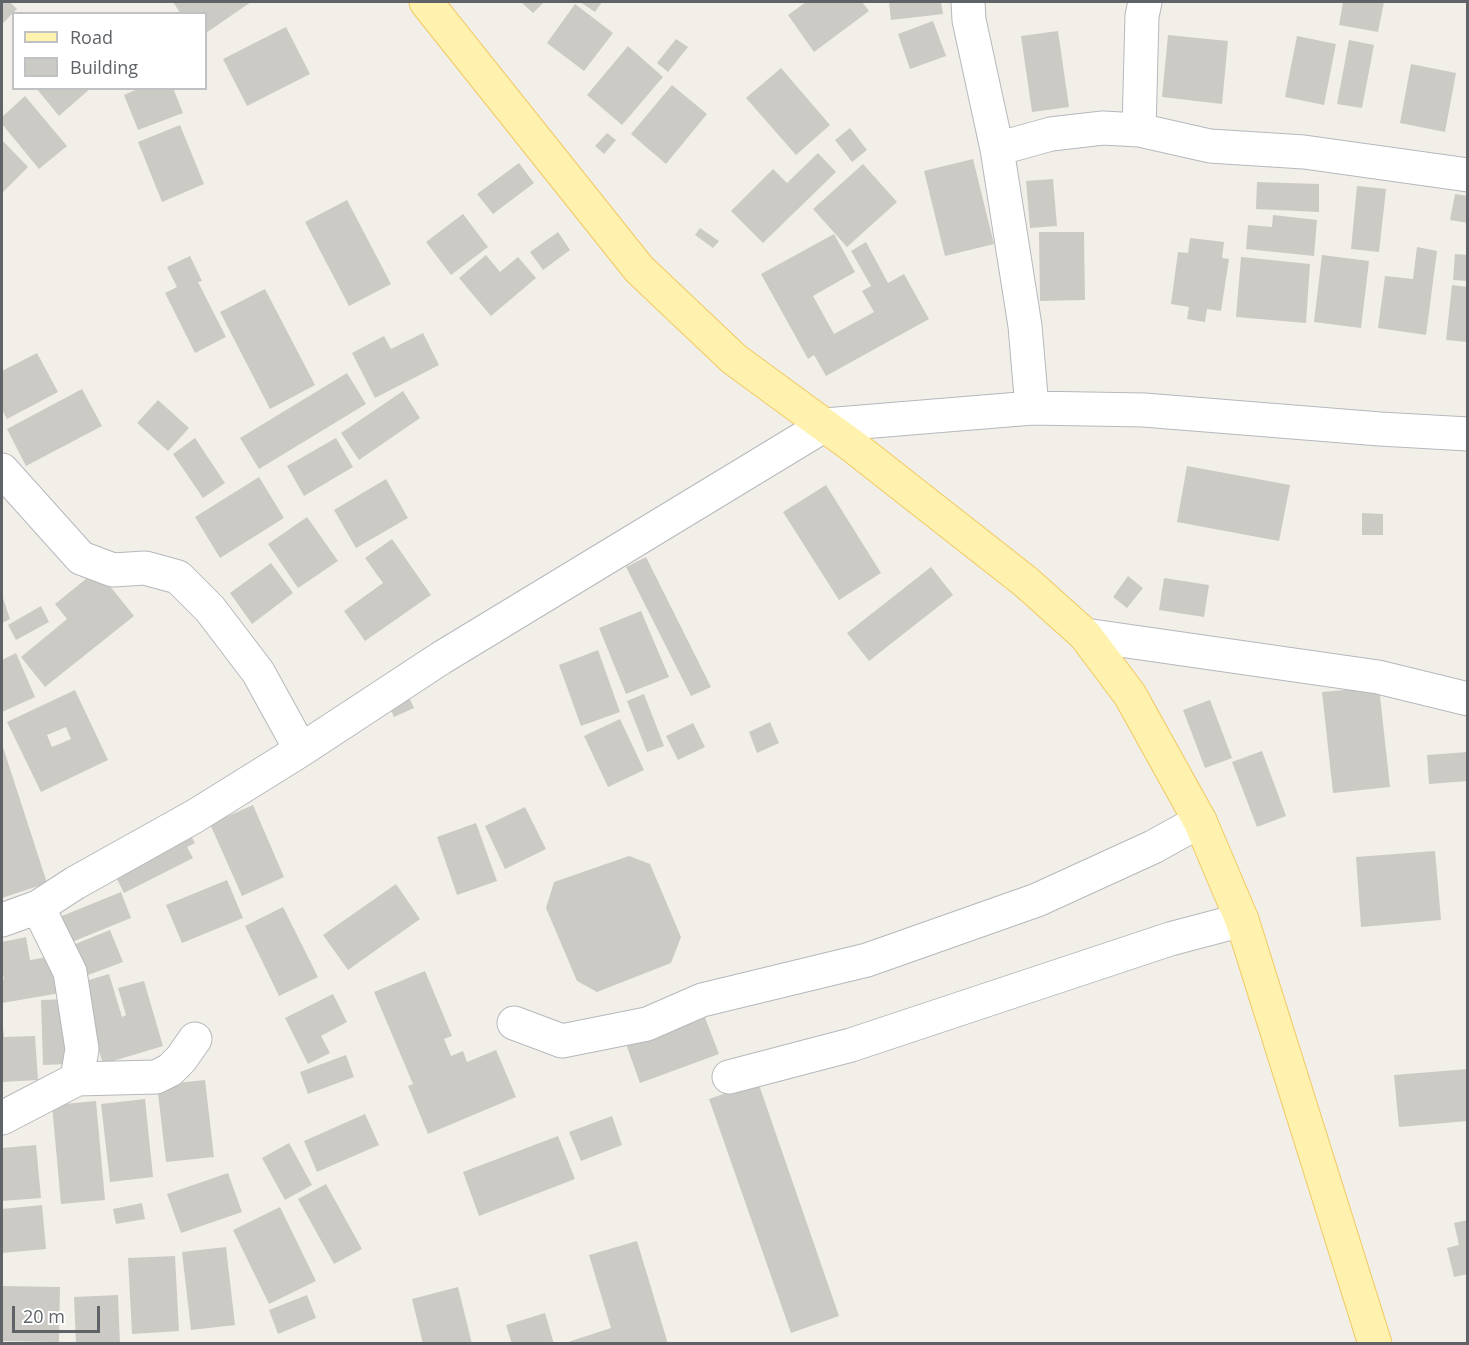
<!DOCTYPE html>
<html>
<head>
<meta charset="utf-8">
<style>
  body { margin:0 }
  #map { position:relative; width:1469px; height:1345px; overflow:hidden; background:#f1efe8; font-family:"Open Sans",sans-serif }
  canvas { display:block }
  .frame { position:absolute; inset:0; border:3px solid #5f6368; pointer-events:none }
  .legend { position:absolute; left:12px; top:12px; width:195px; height:78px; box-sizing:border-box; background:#fff; border:2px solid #bfc1c3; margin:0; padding:8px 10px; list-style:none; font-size:18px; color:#5f6368 }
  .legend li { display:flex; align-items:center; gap:12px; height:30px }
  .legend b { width:30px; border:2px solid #bfc1c3 }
  .scale { position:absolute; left:12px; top:1306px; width:88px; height:27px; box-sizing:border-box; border:3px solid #5f6368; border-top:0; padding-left:8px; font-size:18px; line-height:21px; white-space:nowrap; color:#5f6368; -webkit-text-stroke:4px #fff; paint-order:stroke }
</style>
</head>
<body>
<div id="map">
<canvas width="1469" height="1345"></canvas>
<div class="frame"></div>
<ul class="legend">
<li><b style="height:8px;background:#fff2af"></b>Road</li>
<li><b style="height:16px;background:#cccac5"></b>Building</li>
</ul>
<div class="scale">20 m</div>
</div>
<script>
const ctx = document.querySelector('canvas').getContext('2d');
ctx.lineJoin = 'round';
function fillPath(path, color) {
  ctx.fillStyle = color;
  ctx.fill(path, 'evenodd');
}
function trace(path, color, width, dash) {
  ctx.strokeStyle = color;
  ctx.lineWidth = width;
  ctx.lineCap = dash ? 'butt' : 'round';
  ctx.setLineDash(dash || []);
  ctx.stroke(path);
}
fillPath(new Path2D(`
  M 2,2 L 10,2 L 17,9 L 2,24 Z
  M 173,2 L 251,2 L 206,33 L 206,14 L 181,14 Z
  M 521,2 L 544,2 L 533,13 Z
  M 580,2 L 602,2 L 595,12 Z
  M 806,2 L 862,2 L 869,11 L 814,52 L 788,15 Z
  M 889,2 L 941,2 L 943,14 L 891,20 Z
  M 1343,2 L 1384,2 L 1378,32 L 1339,25 Z
  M 575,4 L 613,33 L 584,71 L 547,43 Z
  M 933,21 L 946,56 L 910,69 L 898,34 Z
  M 286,27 L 310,74 L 247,106 L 223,59 Z
  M 1058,31 L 1069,107 L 1032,112 L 1021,36 Z
  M 1168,35 L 1228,41 L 1222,104 L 1162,97 Z
  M 1297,36 L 1336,44 L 1324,105 L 1285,97 Z
  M 676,39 L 688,47 L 668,72 L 657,63 Z
  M 1349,40 L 1374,45 L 1362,108 L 1337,104 Z
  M 628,46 L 663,77 L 622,125 L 587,95 Z
  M 1411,64 L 1456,73 L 1445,132 L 1400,123 Z
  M 781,68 L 830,125 L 796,155 L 746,98 Z
  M 672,85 L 707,114 L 666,164 L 631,134 Z
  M 36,88 L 91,88 L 59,116 Z
  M 140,88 L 173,88 L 183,113 L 138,130 L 124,95 Z
  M 25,96 L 67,146 L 39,169 L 2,124 L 2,117 Z
  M 180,125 L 204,184 L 162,202 L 138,142 Z
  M 850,128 L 867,150 L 852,162 L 835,140 Z
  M 607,133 L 616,140 L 604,154 L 595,146 Z
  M 2,140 L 28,167 L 2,193 Z
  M 818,153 L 836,172 L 763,243 L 731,211 L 773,169 L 787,183 Z
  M 973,159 L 994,244 L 945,256 L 924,171 Z
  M 519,163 L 534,183 L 493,214 L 477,194 Z
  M 863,164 L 897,202 L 847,247 L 813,209 Z
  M 1053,179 L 1057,226 L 1030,228 L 1026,181 Z
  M 1257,182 L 1319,184 L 1319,212 L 1256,209 Z
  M 1357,186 L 1386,189 L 1379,252 L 1351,249 Z
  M 1455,194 L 1468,196 L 1468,223 L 1450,220 Z
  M 347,200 L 391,284 L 349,306 L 305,222 Z
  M 463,214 L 488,247 L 451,275 L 426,242 Z
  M 1273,215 L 1317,220 L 1314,256 L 1246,249 L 1248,225 L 1272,227 Z
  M 700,228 L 719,241 L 713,248 L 695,235 Z
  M 558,232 L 570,250 L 543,270 L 530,252 Z
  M 1039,232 L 1084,232 L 1085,300 L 1040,301 Z
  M 834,234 L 855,272 L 813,296 L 834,334 L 874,312 L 862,291 L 871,286 L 851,251 L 866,242 L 888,283 L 904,274 L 929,319 L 826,376 L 814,355 L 808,359 L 761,274 Z
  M 1190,238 L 1224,242 L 1222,258 L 1229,259 L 1221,311 L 1207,309 L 1205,322 L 1187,319 L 1189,307 L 1171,304 L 1178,252 L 1188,253 Z
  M 1417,247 L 1437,251 L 1426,335 L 1378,328 L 1385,276 L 1413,279 Z
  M 1455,254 L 1468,255 L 1468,281 L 1453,280 Z
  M 486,255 L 500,272 L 518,257 L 536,278 L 491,316 L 459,278 Z
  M 1322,255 L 1369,261 L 1361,328 L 1314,322 Z
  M 190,256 L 202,281 L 198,282 L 226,337 L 195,353 L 165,293 L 177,287 L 167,267 Z
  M 1241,257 L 1310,264 L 1306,323 L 1236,317 Z
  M 1452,285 L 1468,287 L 1468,342 L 1446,340 Z
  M 265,289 L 315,385 L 270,409 L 220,312 Z
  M 423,333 L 439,365 L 375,398 L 352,353 L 384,336 L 391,349 Z
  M 37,353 L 58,392 L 7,419 L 2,410 L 2,371 Z
  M 347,373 L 366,404 L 259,469 L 240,438 Z
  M 82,389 L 102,426 L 26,466 L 7,429 Z
  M 403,391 L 420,418 L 359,460 L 341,433 Z
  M 158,400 L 189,428 L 168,451 L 137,423 Z
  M 195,438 L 225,483 L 203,498 L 173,454 Z
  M 336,438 L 353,467 L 304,496 L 287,466 Z
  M 1187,466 L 1290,485 L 1279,541 L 1177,522 Z
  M 259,477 L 284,518 L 220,558 L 195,517 Z
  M 386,479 L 408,518 L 356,548 L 334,510 Z
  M 826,485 L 881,573 L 839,600 L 783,512 Z
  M 1362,513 L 1383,514 L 1383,535 L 1362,535 Z
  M 307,517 L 338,561 L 298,588 L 268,544 Z
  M 392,539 L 431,595 L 365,641 L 344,611 L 383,583 L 365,558 Z
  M 646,557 L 711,687 L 691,696 L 626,567 Z
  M 271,563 L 293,593 L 252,624 L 230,593 Z
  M 931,567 L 953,595 L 869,661 L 847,633 Z
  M 97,570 L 134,616 L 45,687 L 21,657 L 67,619 L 55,604 Z
  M 1128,576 L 1143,588 L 1127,608 L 1113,597 Z
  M 1164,578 L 1209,585 L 1204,617 L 1159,610 Z
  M 2,595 L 10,619 L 2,623 Z
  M 41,606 L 49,622 L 16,640 L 8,625 Z
  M 641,611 L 669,677 L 626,694 L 599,628 Z
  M 598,650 L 620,712 L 581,726 L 559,665 Z
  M 16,653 L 35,697 L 2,712 L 2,660 Z
  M 1379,687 L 1390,787 L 1333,793 L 1322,692 Z
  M 405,689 L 414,708 L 394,717 L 386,699 Z
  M 75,690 L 108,760 L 41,792 L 7,722 ZM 66,727 L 71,739 L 52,747 L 47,735 Z
  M 644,694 L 664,746 L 647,752 L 627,701 Z
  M 1210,700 L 1232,758 L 1205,768 L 1183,710 Z
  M 620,719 L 644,770 L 608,787 L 584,736 Z
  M 770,722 L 779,743 L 757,753 L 749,732 Z
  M 693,723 L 705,747 L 678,760 L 666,736 Z
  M 2,744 L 47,883 L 2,898 Z
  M 1262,751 L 1286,816 L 1257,827 L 1232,762 Z
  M 1468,752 L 1468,781 L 1429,784 L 1427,755 Z
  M 253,805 L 284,877 L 242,896 L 210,824 Z
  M 525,807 L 546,849 L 505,869 L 485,826 Z
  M 476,823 L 497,881 L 457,895 L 437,837 Z
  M 189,832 L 195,843 L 187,847 L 193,858 L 124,893 L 113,871 Z
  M 1435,851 L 1441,920 L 1361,927 L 1356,857 Z
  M 629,856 L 650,864 L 681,937 L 671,963 L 597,992 L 577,981 L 546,908 L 554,882 Z
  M 227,880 L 243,918 L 182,943 L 166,905 Z
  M 396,884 L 420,919 L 348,970 L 323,935 Z
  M 121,892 L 131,918 L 67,944 L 57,918 Z
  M 283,907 L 318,977 L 279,996 L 245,926 Z
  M 110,930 L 123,962 L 80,978 L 68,947 Z
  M 26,937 L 30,960 L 59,955 L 66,992 L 2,1003 L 2,979 L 4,979 L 2,970 L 2,942 Z
  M 425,971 L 452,1036 L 444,1039 L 451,1056 L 463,1051 L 467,1062 L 496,1050 L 516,1097 L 428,1134 L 408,1086 L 413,1084 L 374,992 Z
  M 109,974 L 122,1017 L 126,1015 L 118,988 L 144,981 L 163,1046 L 103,1064 L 79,983 Z
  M 333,994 L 347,1022 L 321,1036 L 330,1053 L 308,1064 L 285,1018 Z
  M 67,999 L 69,1064 L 43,1065 L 41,1000 Z
  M 704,1015 L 719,1054 L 640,1083 L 626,1044 Z
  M 2,1028 L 3,1028 L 4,1037 L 35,1036 L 38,1080 L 2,1082 Z
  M 346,1055 L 354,1077 L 308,1094 L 300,1072 Z
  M 1468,1069 L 1468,1121 L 1399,1127 L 1394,1075 Z
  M 205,1080 L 214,1157 L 166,1162 L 157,1085 Z
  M 758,1082 L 839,1316 L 791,1333 L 709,1099 Z
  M 145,1099 L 153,1177 L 110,1182 L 101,1104 Z
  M 96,1101 L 105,1200 L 61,1204 L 52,1105 Z
  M 365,1114 L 379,1145 L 317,1172 L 304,1141 Z
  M 612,1116 L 622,1145 L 581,1161 L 569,1132 Z
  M 558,1136 L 575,1179 L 479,1216 L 463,1172 Z
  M 289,1143 L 312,1185 L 285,1200 L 262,1158 Z
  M 36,1145 L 41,1198 L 2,1201 L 2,1148 Z
  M 228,1173 L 242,1212 L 181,1233 L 167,1194 Z
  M 326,1184 L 362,1249 L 334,1264 L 298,1199 Z
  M 142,1203 L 145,1219 L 116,1224 L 113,1209 Z
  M 42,1205 L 46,1249 L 2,1253 L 2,1209 Z
  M 280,1207 L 316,1281 L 269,1304 L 233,1230 Z
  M 1468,1220 L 1468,1274 L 1454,1277 L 1447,1248 L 1459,1245 L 1454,1223 Z
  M 637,1241 L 668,1344 L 562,1344 L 611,1328 L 589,1255 Z
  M 226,1247 L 235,1325 L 191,1330 L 182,1252 Z
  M 175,1256 L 179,1331 L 132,1334 L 128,1258 Z
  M 2,1286 L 60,1287 L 59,1342 L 2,1341 Z
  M 458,1287 L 472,1344 L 423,1344 L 412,1299 Z
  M 118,1295 L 120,1344 L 76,1344 L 74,1297 Z
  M 307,1295 L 316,1318 L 278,1334 L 269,1310 Z
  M 545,1313 L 554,1344 L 512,1344 L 506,1325 Z`), '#cccac5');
const minor = new Path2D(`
  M 968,2 L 969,20 L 997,149 L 1025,326 L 1032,408
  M 1139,130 L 1142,16 L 1145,2
  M 997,149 L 1051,134 L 1103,128 L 1139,130 L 1210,146 L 1304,152 L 1468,175
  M 2,470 L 81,558 L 113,570 L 145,568 L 178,577 L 210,609 L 258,672 L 301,750
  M 1085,635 L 1378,677 L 1468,699
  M 38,907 L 70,972 L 82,1049 L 77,1079
  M 2,920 L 38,907 L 75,883 L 195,816 L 301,750 L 441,658 L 825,425 L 1032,408 L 1144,410 L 1380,429 L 1468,434
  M 514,1023 L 562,1041 L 647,1024 L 702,1000 L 867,960 L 1037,900 L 1153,847 L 1200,821
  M 729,1077 L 851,1045 L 1170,939 L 1242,920
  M 2,1118 L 77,1079 L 156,1077 L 170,1070 L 181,1059 L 195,1039`);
const major = new Path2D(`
  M 426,2 L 639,269 L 734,359 L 854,447 L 1026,582 L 1085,635 L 1130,695 L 1200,821 L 1242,920 L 1375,1344`);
trace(minor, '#b5b8bc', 35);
trace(major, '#f2c960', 35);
trace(minor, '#fff', 33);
trace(major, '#fff2af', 33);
</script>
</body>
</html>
